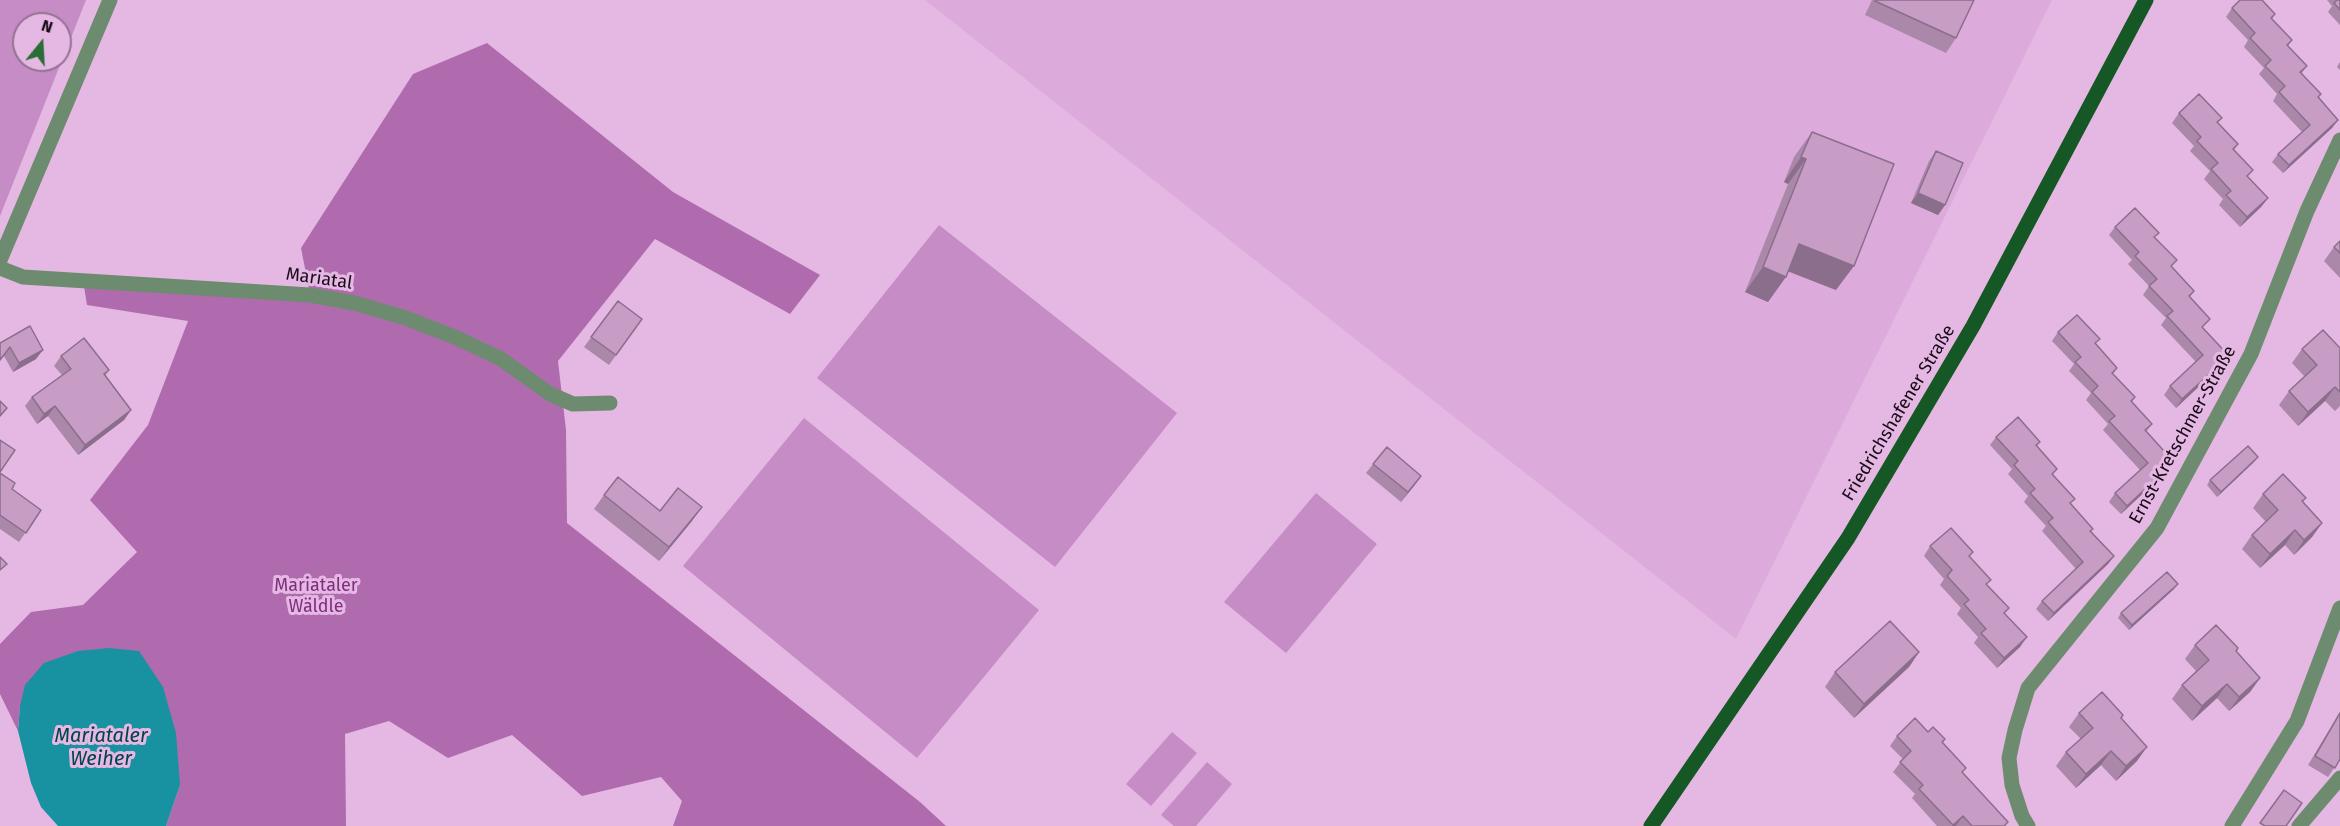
<!DOCTYPE html>
<html>
<head>
<meta charset="utf-8">
<style>
  body { margin:0 }
  #map { position:relative; width:2340px; height:826px; overflow:hidden; background:#e4b8e2; font-family:"Fira Sans",sans-serif }
  canvas { display:block }
  .north { position:absolute; left:12px; top:12px; width:60px; height:60px; box-sizing:border-box; background:#e4b8e2; border:2px solid #937292; border-radius:50%; rotate:18deg; font-size:16px; font-weight:700; line-height:24px; text-align:center; color:#190a19 }
  .north::after { content:''; display:block; margin:auto; width:21px; height:27px; background:#2b6d37; clip-path:polygon(50% 0,100% 100%,50% 72%,0 100%) }
</style>
</head>
<body>
<div id="map">
<canvas width="2340" height="826"></canvas>
<div class="north">N</div>
</div>
<script>
const ctx = document.querySelector('canvas').getContext('2d');
ctx.lineJoin = 'round';
function fillPath(path, color) {
  ctx.fillStyle = color;
  ctx.fill(path, 'evenodd');
}
function trace(path, color, width, dash) {
  ctx.strokeStyle = color;
  ctx.lineWidth = width;
  ctx.lineCap = dash ? 'butt' : 'round';
  ctx.setLineDash(dash || []);
  ctx.stroke(path);
}
function drawText(font, color, halo, rows, align = 'center') {
  ctx.font = font + ' "Fira Sans",sans-serif';
  ctx.lineWidth = 6;
  ctx.setLineDash([]);
  ctx.textBaseline = 'middle';
  ctx.strokeStyle = halo;
  ctx.fillStyle = color;
  for (const [text, x, y, turn = 0] of rows) {
    ctx.save();
    ctx.translate(x, y);
    ctx.rotate((+turn || 0) * Math.PI / 180);
    ctx.textAlign = isNaN(turn) ? turn : align;
    if (halo) ctx.strokeText(text, 0, 0);
    ctx.fillText(text, 0, 0);
    ctx.restore();
  }
}
fillPath(new Path2D(`
  M 925,0 L 2052,0 L 1736,639 Z`), '#dcabdb');
fillPath(new Path2D(`
  M 0,0 L 86,0 L 0,216 ZM 24,24 L 60,24 L 60,60 L 24,60 Z
  M 939,225 L 1177,413 L 1055,567 L 817,378 Z
  M 804,418 L 1039,610 L 917,758 L 683,566 Z
  M 1316,493 L 1377,544 L 1286,653 L 1224,602 Z
  M 1172,732 L 1197,753 L 1151,806 L 1126,784 Z
  M 1207,762 L 1232,784 L 1196,826 L 1174,826 L 1161,815 Z`), '#c68cc5');
fillPath(new Path2D(`
  M 487,43 L 673,192 L 820,275 L 790,314 L 655,239 L 558,361 L 566,430 L 567,523 L 920,802 L 946,826 L 673,826 L 682,801 L 661,777 L 582,796 L 512,735 L 448,758 L 389,721 L 345,734 L 346,826 L 166,826 L 180,785 L 20,706 L 18,731 L 0,694 L 0,644 L 31,612 L 83,605 L 137,552 L 90,500 L 148,425 L 188,321 L 87,305 L 83,280 L 310,294 L 301,248 L 413,74 Z`), '#af6bae');
fillPath(new Path2D(`
  M 109,648 L 139,651 L 163,687 L 176,733 L 180,785 L 166,826 L 58,826 L 41,807 L 31,783 L 18,731 L 20,706 L 25,685 L 44,663 L 78,651 Z`), '#1892a0');
trace(new Path2D(`
  M 0,260 L 110,0
  M 0,268 L 23,277 L 310,295 L 354,303 L 406,318 L 457,338 L 501,359 L 550,394 L 573,404 L 610,403
  M 2028,826 L 2022,816 L 2012,785 L 2009,758 L 2015,730 L 2028,688 L 2157,528 L 2251,354 L 2307,211 L 2340,140
  M 2232,826 L 2297,721 L 2340,608
  M 2299,826 L 2340,778`), '#6d8c6f', 15);
trace(new Path2D(`
  M 1651,826 L 1848,538 L 1973,326 L 2146,0`), '#155825', 15);
fillPath(new Path2D(`
  M 1872,0 L 1974,0 L 1956,38 L 1946,53 L 1865,15 Z
  M 2327,0 L 2340,0 L 2340,25 L 2328,12 L 2332,6 Z
  M 2232,8 L 2275,14 L 2272,19 L 2292,40 L 2288,46 L 2307,66 L 2302,73 L 2319,97 L 2338,120 L 2332,128 L 2283,173 L 2272,162 L 2278,154 L 2302,132 L 2273,101 L 2277,94 L 2259,74 L 2264,68 L 2244,47 L 2248,40 L 2226,17 Z
  M 2340,62 L 2340,70 L 2337,67 Z
  M 2179,113 L 2222,118 L 2218,123 L 2238,144 L 2234,150 L 2248,177 L 2268,198 L 2261,207 L 2240,227 L 2219,205 L 2223,199 L 2204,179 L 2210,171 L 2190,151 L 2194,146 L 2172,123 Z
  M 1812,132 L 1836,290 L 1788,271 L 1768,302 L 1745,292 L 1788,184 L 1784,182 L 1794,157 Z
  M 1936,151 L 1945,205 L 1938,215 L 1911,203 L 1929,161 Z
  M 2115,227 L 2155,238 L 2172,267 L 2194,291 L 2190,297 L 2203,328 L 2229,356 L 2223,364 L 2176,408 L 2164,395 L 2170,386 L 2196,362 L 2161,325 L 2166,318 L 2143,295 L 2149,286 L 2128,264 L 2132,260 L 2109,235 Z
  M 2340,241 L 2340,278 L 2324,261 L 2334,247 Z
  M 618,301 L 642,319 L 609,365 L 584,347 Z
  M 30,326 L 36,359 L 13,372 L 4,356 L 0,361 L 0,343 Z
  M 2058,332 L 2096,344 L 2117,368 L 2113,374 L 2135,397 L 2132,402 L 2152,424 L 2146,432 L 2168,470 L 2121,514 L 2109,502 L 2115,493 L 2140,470 L 2103,430 L 2108,424 L 2086,400 L 2091,393 L 2069,371 L 2074,364 L 2052,341 Z
  M 2340,348 L 2340,406 L 2335,411 L 2325,401 L 2298,426 L 2279,405 L 2289,391 L 2305,377 L 2292,363 L 2302,349 Z
  M 61,356 L 109,370 L 105,376 L 131,410 L 124,420 L 78,455 L 48,416 L 37,424 L 25,406 L 32,397 L 62,375 L 54,366 Z
  M 1996,437 L 2040,442 L 2037,446 L 2071,504 L 2093,529 L 2091,531 L 2114,556 L 2108,564 L 2048,621 L 2036,609 L 2042,601 L 2076,569 L 2042,531 L 2046,526 L 2024,502 L 2028,496 L 2008,474 L 2012,469 L 1990,445 Z
  M 2254,462 L 2217,497 L 2207,485 L 2210,480 Z
  M 1373,464 L 1421,476 L 1401,502 L 1366,473 Z
  M 0,473 L 12,489 L 41,510 L 19,542 L 0,529 Z
  M 2263,494 L 2306,498 L 2303,502 L 2322,523 L 2312,537 L 2294,555 L 2285,545 L 2260,568 L 2242,549 L 2252,535 L 2266,522 L 2253,508 Z
  M 604,495 L 660,511 L 692,521 L 659,561 L 594,509 Z
  M 1930,546 L 1969,557 L 2005,614 L 2020,647 L 1997,668 L 1974,643 L 1978,637 L 1957,614 L 1961,608 L 1940,585 L 1944,579 L 1924,556 Z
  M 2174,589 L 2129,630 L 2118,618 L 2121,613 Z
  M 2195,645 L 2236,651 L 2260,678 L 2250,692 L 2229,711 L 2217,698 L 2192,721 L 2172,699 L 2182,685 L 2196,671 L 2185,659 Z
  M 1919,652 L 1909,667 L 1854,718 L 1825,687 L 1835,672 Z
  M 2340,712 L 2340,759 L 2328,777 L 2308,765 Z
  M 2079,713 L 2121,718 L 2137,761 L 2116,781 L 2101,765 L 2076,788 L 2056,766 L 2066,752 L 2081,739 L 2069,727 Z
  M 1928,732 L 1945,739 L 1943,743 L 1963,773 L 2008,822 L 2005,826 L 1937,826 L 1912,798 L 1915,794 L 1893,772 L 1903,759 L 1890,746 L 1897,736 Z`), '#ab87aa');
fillPath(new Path2D(`
  M 2338,120 L 2332,128 L 2283,173 L 2289,165 Z
  M 1801,157 L 1806,159 L 1788,184 L 1784,182 Z
  M 1918,193 L 1945,205 L 1938,215 L 1911,203 Z
  M 2268,198 L 2261,207 L 2240,227 L 2247,217 Z
  M 1799,244 L 1854,266 L 1836,290 L 1782,269 Z
  M 1763,267 L 1786,277 L 1768,302 L 1745,292 Z
  M 43,350 L 36,359 L 13,372 L 19,363 Z
  M 2229,356 L 2223,364 L 2176,408 L 2182,399 Z
  M 2335,387 L 2325,401 L 2298,426 L 2308,412 Z
  M 55,406 L 48,416 L 37,424 L 44,414 Z
  M 131,410 L 124,420 L 78,455 L 85,445 Z
  M 2258,457 L 2254,462 L 2217,497 L 2221,492 Z
  M 2174,462 L 2168,470 L 2121,514 L 2127,506 Z
  M 1421,476 L 1414,486 L 1401,502 L 1408,492 Z
  M 702,507 L 692,521 L 659,561 L 669,547 Z
  M 2322,523 L 2312,537 L 2294,555 L 2304,540 Z
  M 2295,530 L 2285,545 L 2260,568 L 2270,554 Z
  M 2114,556 L 2108,564 L 2048,621 L 2054,613 Z
  M 2178,584 L 2174,589 L 2129,630 L 2132,625 Z
  M 2027,637 L 2020,647 L 1997,668 L 2004,658 Z
  M 1919,652 L 1909,667 L 1854,718 L 1864,704 Z
  M 2260,678 L 2250,692 L 2229,711 L 2239,697 Z
  M 2227,684 L 2217,698 L 2192,721 L 2202,706 Z
  M 2147,747 L 2137,761 L 2116,781 L 2126,766 Z
  M 2111,751 L 2101,765 L 2076,788 L 2086,774 Z
  M 1963,816 L 1956,826 L 1952,826 L 1953,825 Z`), '#8b6e8b');
const building = new Path2D(`
  M 1876,0 L 1974,0 L 1956,38 L 1875,1 Z
  M 2240,0 L 2262,0 L 2275,14 L 2271,18 L 2292,40 L 2287,45 L 2307,66 L 2300,72 L 2321,94 L 2318,97 L 2338,120 L 2289,165 L 2278,154 L 2310,125 L 2279,92 L 2285,86 L 2265,66 L 2271,60 L 2250,38 L 2255,33 L 2232,8 Z
  M 2337,0 L 2340,0 L 2340,10 L 2334,3 Z
  M 2199,94 L 2222,118 L 2217,122 L 2238,144 L 2233,149 L 2253,170 L 2247,176 L 2268,198 L 2247,217 L 2226,195 L 2231,191 L 2211,169 L 2218,163 L 2197,141 L 2201,137 L 2179,113 Z
  M 1812,132 L 1894,164 L 1854,266 L 1799,244 L 1786,277 L 1763,267 L 1806,159 L 1801,157 Z
  M 1936,151 L 1963,163 L 1945,205 L 1918,193 Z
  M 2135,208 L 2159,233 L 2154,237 L 2177,260 L 2171,266 L 2194,291 L 2189,296 L 2210,319 L 2202,327 L 2229,356 L 2182,399 L 2170,386 L 2203,355 L 2167,316 L 2173,311 L 2149,286 L 2157,279 L 2135,256 L 2139,252 L 2115,227 Z
  M 2340,241 L 2340,253 L 2334,247 Z
  M 618,301 L 642,319 L 616,355 L 591,337 Z
  M 2077,315 L 2100,339 L 2095,343 L 2117,368 L 2112,373 L 2135,397 L 2131,401 L 2152,424 L 2145,430 L 2174,462 L 2127,506 L 2115,493 L 2148,463 L 2109,421 L 2115,416 L 2092,392 L 2098,386 L 2075,362 L 2081,357 L 2058,332 Z
  M 30,326 L 43,350 L 19,363 L 10,347 L 0,360 L 0,343 Z
  M 2323,330 L 2340,348 L 2340,392 L 2335,387 L 2308,412 L 2289,391 L 2317,365 L 2302,349 Z
  M 84,338 L 109,370 L 104,374 L 131,410 L 85,445 L 55,406 L 44,414 L 32,397 L 71,369 L 61,356 Z
  M 0,401 L 7,408 L 0,416 Z
  M 2018,417 L 2040,442 L 2036,445 L 2057,469 L 2052,474 L 2075,499 L 2070,503 L 2093,529 L 2090,531 L 2114,556 L 2054,613 L 2042,601 L 2083,562 L 2048,522 L 2053,518 L 2030,493 L 2035,489 L 2014,465 L 2018,461 L 1996,437 Z
  M 0,440 L 15,450 L 0,472 Z
  M 2248,446 L 2258,457 L 2221,492 L 2210,480 Z
  M 1387,447 L 1421,476 L 1408,492 L 1373,464 Z
  M 0,473 L 15,483 L 12,489 L 41,510 L 26,533 L 0,515 Z
  M 2283,474 L 2306,498 L 2302,501 L 2322,523 L 2304,540 L 2295,530 L 2270,554 L 2252,535 L 2278,510 L 2263,494 Z
  M 618,477 L 660,511 L 678,488 L 702,507 L 669,547 L 604,495 Z
  M 1951,528 L 1973,552 L 1969,556 L 1991,580 L 1986,584 L 2009,608 L 2004,613 L 2027,637 L 2004,658 L 1981,633 L 1986,629 L 1964,604 L 1969,600 L 1947,576 L 1952,570 L 1930,546 Z
  M 0,557 L 7,564 L 0,570 Z
  M 2167,572 L 2178,584 L 2132,625 L 2121,613 Z
  M 1890,621 L 1919,652 L 1864,704 L 1835,672 Z
  M 2216,625 L 2238,648 L 2236,651 L 2260,678 L 2239,697 L 2227,684 L 2202,706 L 2182,685 L 2209,660 L 2195,645 Z
  M 2102,692 L 2123,715 L 2121,718 L 2147,747 L 2126,766 L 2111,751 L 2086,774 L 2066,752 L 2093,728 L 2079,713 Z
  M 2340,713 L 2340,759 L 2335,768 L 2315,756 Z
  M 1915,718 L 1928,732 L 1933,727 L 1945,739 L 1942,742 L 1966,768 L 1962,772 L 2008,822 L 2004,826 L 1972,826 L 1963,816 L 1953,825 L 1919,789 L 1923,785 L 1900,762 L 1911,751 L 1897,736 Z
  M 2284,790 L 2302,803 L 2286,826 L 2265,826 L 2260,823 Z`);
fillPath(building, '#c79dc6');
trace(building, '#8b6e8b', 1.5);
drawText('18px', '#190a19', '#e4b8e2', [
  ["Mariatal",319,279,8],
  ["Friedrichshafener Straße",1899,413,-59],
  ["Ernst-Kretschmer-Straße",2183,435,-61]
]);
drawText('18px', '#802d81', '#e4b8e2', [
  ["Mariataler",316,586],
  ["Wäldle",316,607]
]);
drawText('italic 20px', '#00434b', '#e4b8e2', [
  ["Mariataler",101,736],
  ["Weiher",101,759]
]);
</script>
</body>
</html>
